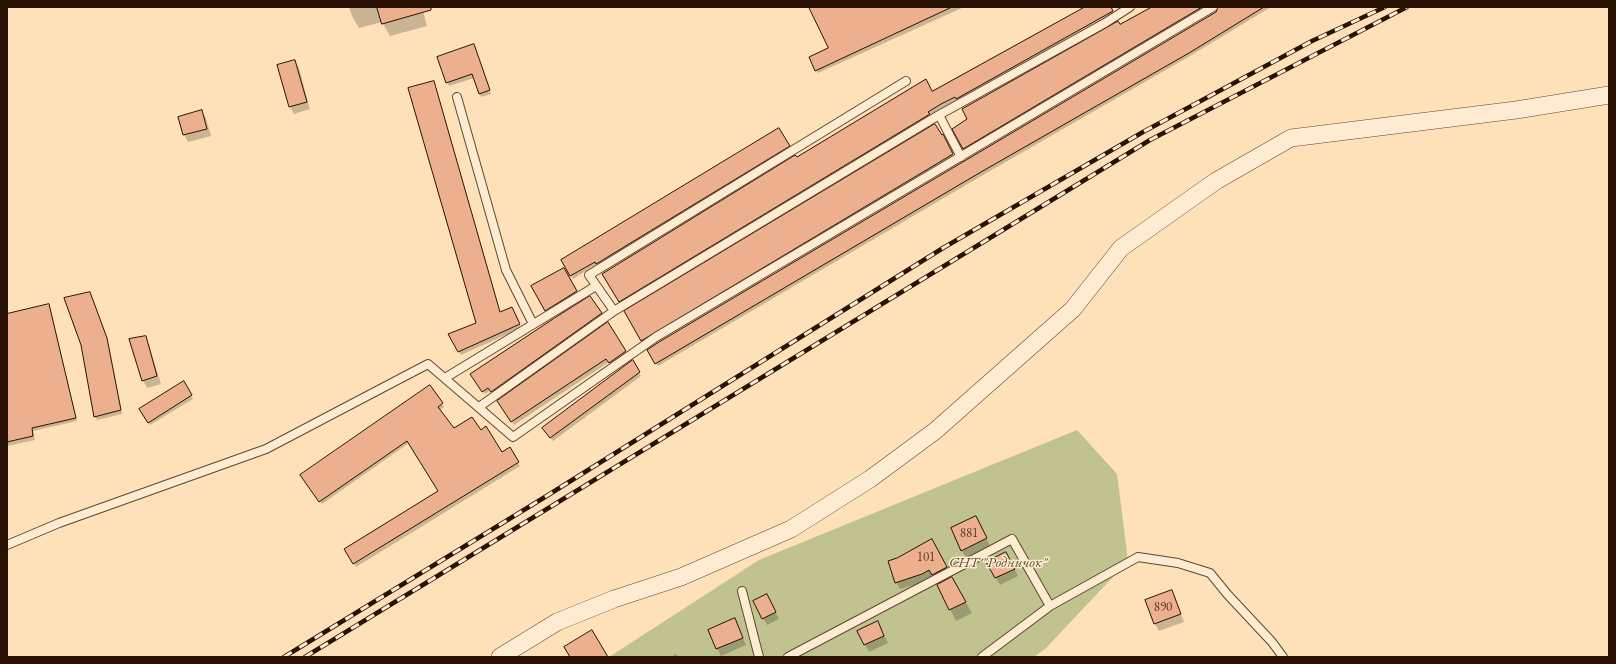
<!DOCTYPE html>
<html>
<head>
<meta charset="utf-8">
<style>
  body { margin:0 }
  #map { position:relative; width:1616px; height:664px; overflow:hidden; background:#fee1b9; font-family:"EB Garamond",serif }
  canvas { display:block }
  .frame { position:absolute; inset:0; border:8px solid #2a1203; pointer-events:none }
</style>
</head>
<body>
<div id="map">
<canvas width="1616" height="664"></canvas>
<div class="frame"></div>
</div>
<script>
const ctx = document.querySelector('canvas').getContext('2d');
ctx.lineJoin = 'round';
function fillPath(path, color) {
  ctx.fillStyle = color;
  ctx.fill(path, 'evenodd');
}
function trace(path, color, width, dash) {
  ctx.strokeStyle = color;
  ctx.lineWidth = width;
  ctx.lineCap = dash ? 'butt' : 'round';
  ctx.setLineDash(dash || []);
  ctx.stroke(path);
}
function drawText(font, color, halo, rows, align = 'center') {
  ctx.font = font + ' "EB Garamond",serif';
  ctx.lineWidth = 3;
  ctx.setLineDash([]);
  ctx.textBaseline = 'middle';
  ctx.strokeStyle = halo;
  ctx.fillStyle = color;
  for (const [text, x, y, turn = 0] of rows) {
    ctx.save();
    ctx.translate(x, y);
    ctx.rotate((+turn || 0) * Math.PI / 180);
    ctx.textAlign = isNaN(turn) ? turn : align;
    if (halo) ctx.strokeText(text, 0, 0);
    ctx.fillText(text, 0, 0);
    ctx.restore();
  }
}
fillPath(new Path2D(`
  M 1077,430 L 1117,474 L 1128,561 L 1046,648 L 1034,657 L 609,657 L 759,560 Z`), '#c0c28f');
fillPath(new Path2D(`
  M 349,7 L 422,7 L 427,26 L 390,36 L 382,22 L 359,28 L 352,16 Z
  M 816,7 L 964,7 L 818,73 L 816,70 L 829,48 Z
  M 1087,7 L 1110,7 L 1114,15 L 959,102 L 958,99 L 943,108 L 929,115 L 931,118 L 621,305 L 603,274 L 796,159 L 932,92 Z
  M 1154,7 L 1210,7 L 966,151 L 954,129 L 1120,26 Z
  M 1219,7 L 1271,7 L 1190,56 L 983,175 L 658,366 L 648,350 L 1216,13 Z
  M 474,45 L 491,94 L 481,97 L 474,78 L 449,86 L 438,58 Z
  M 295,61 L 299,68 L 310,109 L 294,114 L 290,107 Z
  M 202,111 L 206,118 L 211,136 L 188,142 L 184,135 L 179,117 Z
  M 779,129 L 791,149 L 599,267 L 597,264 L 573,279 L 562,261 Z
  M 943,136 L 954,158 L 644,343 L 625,312 Z
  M 563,270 L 578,295 L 548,313 L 533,287 Z
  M 90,293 L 108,343 L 122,414 L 97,420 L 95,416 Z
  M 590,297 L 603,317 L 494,394 L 491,390 L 485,394 L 472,374 Z
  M 49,305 L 77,421 L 33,431 L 35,440 L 7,446 L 7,315 Z
  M 514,311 L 521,328 L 461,355 L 450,335 L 500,313 Z
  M 607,324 L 628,355 L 612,366 L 609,362 L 514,425 L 498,401 Z
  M 145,337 L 149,345 L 161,384 L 147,388 L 143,380 Z
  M 632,362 L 641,376 L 553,441 L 545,431 Z
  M 184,383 L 193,399 L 150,425 L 140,409 Z
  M 430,386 L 444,407 L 440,410 L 453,430 L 502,453 L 509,449 L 520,466 L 356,567 L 345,550 L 440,492 L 409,443 L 322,504 L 304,479 Z
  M 980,525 L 990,546 L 966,558 L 962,550 Z
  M 931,541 L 950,575 L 900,589 L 896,582 L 898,559 Z
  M 1010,560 L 1018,576 L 1000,585 L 988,562 Z
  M 952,578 L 972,613 L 956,621 L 938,585 Z
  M 1171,591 L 1184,622 L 1159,631 L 1155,624 Z
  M 771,602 L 779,619 L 767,625 L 763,618 Z
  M 878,623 L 888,643 L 869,652 L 865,644 Z
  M 738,627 L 746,645 L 721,656 L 709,631 Z
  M 676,654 L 678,657 L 671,657 Z`), '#0003');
const building = new Path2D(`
  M 377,7 L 431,7 L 431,10 L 382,24 Z
  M 809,7 L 952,7 L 815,71 L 809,57 L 828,48 Z
  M 1085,7 L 1111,7 L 1113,11 L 956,99 L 955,97 L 941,104 L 928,112 L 930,114 L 619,302 L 602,274 L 795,155 L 797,157 L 926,79 L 932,91 Z
  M 1152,7 L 1202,7 L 963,149 L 952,129 L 967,119 L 962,109 L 1118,21 L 1120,24 Z
  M 1218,7 L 1264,7 L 1189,53 L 981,172 L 655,364 L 647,350 L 659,342 L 1216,12 Z
  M 474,44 L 490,90 L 479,94 L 472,74 L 446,83 L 437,57 Z
  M 295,60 L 307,102 L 289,107 L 277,65 Z
  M 434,81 L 500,312 L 512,307 L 520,324 L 458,352 L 448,334 L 476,323 L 408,88 Z
  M 202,110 L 207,129 L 183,135 L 178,117 Z
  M 935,124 L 942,135 L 943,134 L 953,154 L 641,341 L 624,311 Z
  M 779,128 L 790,146 L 596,264 L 595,262 L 570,276 L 561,260 Z
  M 564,268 L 577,291 L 545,311 L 531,286 Z
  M 90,292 L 107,338 L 121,410 L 94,417 L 81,345 L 64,298 Z
  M 590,296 L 602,313 L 491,392 L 488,388 L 482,392 L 470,374 L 553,319 Z
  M 49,304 L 76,418 L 32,428 L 33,436 L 7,442 L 7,314 Z
  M 608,322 L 626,351 L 609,363 L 606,359 L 511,422 L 497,401 Z
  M 146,336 L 157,376 L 142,381 L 129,339 Z
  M 633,360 L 640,372 L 550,438 L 542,428 Z
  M 184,381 L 192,395 L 148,423 L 139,409 Z
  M 430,385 L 443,403 L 438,407 L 454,428 L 472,417 L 481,430 L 486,426 L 502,452 L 510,447 L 519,462 L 353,564 L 344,549 L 438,491 L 407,441 L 319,502 L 300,475 Z
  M 976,516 L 987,538 L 961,551 L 951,528 Z
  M 932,539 L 947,567 L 932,575 L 929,570 L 922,574 L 895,583 L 888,561 L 897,558 Z
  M 1006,552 L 1015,569 L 995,578 L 986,562 Z
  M 952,577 L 966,602 L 949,610 L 937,585 Z
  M 1172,590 L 1181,614 L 1154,624 L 1145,600 Z
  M 767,594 L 776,612 L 762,619 L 753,601 Z
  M 735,618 L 743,638 L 716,649 L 708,630 Z
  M 878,621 L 884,636 L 864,645 L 857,631 Z
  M 592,630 L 608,657 L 570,657 L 564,647 Z`);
fillPath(building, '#ecb08f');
trace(building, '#2a1203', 1);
const service = new Path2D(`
  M 457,97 L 506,270 L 533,324
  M 939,115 L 1105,23 L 1130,7
  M 614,311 L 589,275 L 906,81
  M 445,378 L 596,286
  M 479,407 L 614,311 L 939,115 L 961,157
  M 7,545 L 59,523 L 266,449 L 428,364 L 513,437 L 656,337 L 1213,7
  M 742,591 L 759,657
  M 788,657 L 1012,539 L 1050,606
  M 982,657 L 1050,606 L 1138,557 L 1178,563 L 1210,573 L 1228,595 L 1272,642 L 1283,657`);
const minor = new Path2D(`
  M 500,657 L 557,622 L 614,599 L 681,577 L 791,529 L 870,479 L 935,431 L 1073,309 L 1121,248 L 1216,181 L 1291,138 L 1516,110 L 1609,95`);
trace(service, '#5f4630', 10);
trace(minor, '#5f4630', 18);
trace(service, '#feecd2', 8);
trace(minor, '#feecd2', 17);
const rail = new Path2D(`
  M 284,657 L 545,497 L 943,248 L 1143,132 L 1312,41 L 1385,7
  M 305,657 L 1150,140 L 1407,7`);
trace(rail, '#2a1203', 4.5);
trace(rail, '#feecd2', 3, [9]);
drawText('13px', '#5a3a26', null, [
  ["881",969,533],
  ["101",926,557],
  ["890",1163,607]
]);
drawText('italic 15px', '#5e5034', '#feecd2', [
  ["СНТ \"Родничок\"",998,563]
]);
</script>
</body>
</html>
